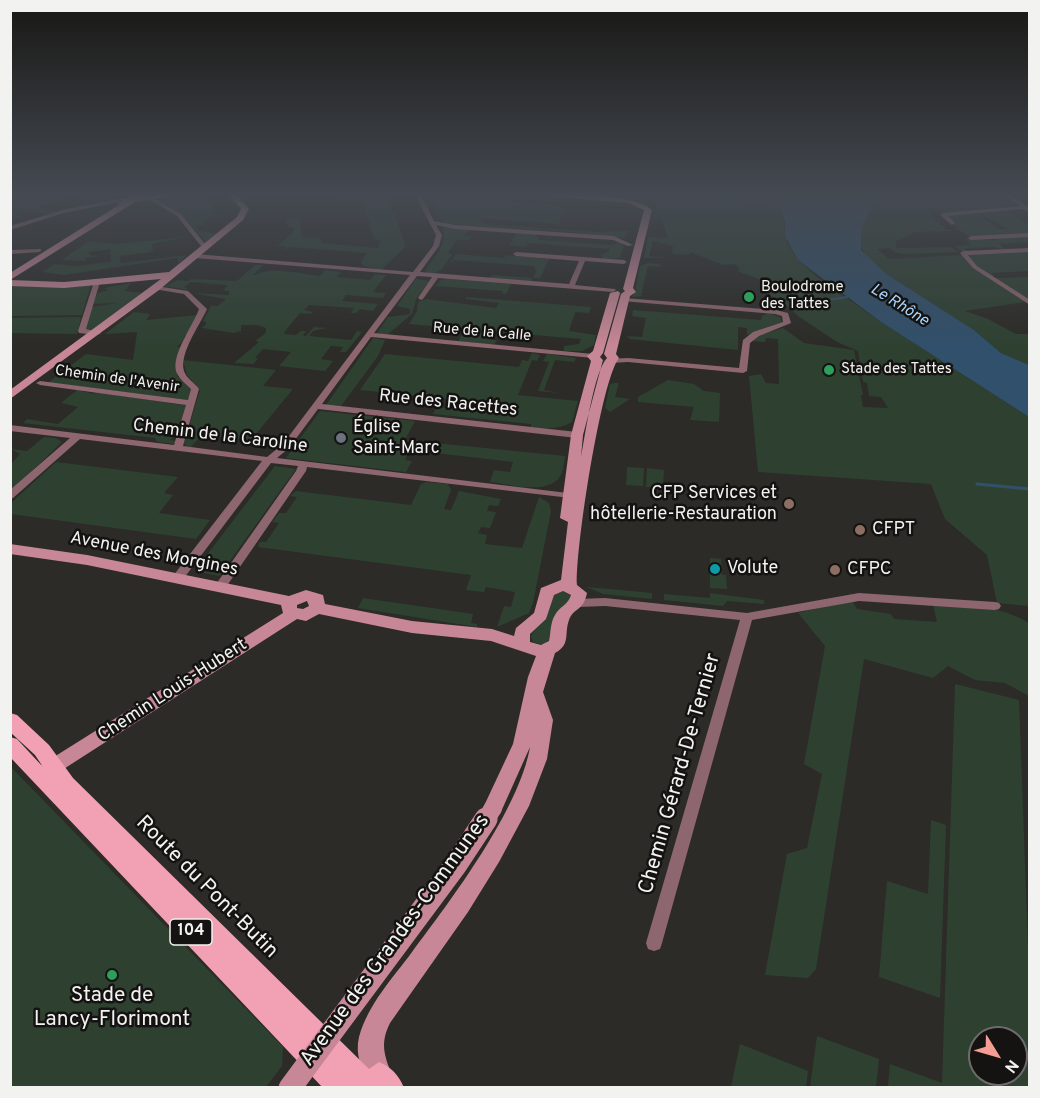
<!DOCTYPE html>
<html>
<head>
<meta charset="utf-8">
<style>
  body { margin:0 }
  #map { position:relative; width:1040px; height:1098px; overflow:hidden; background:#2c2b27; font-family:Overpass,sans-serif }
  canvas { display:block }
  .frame { position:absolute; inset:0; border:12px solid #f2f2f0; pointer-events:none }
  .north { position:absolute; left:968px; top:1026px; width:60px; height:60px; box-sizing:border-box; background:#141312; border:2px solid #6d6c6b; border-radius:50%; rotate:127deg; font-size:16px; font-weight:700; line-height:24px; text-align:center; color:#f2f2f0 }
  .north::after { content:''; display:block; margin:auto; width:21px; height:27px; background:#f59c93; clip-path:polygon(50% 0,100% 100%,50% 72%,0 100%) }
</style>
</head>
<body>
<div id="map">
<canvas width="1040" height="1098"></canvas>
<div class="frame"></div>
<div class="north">N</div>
</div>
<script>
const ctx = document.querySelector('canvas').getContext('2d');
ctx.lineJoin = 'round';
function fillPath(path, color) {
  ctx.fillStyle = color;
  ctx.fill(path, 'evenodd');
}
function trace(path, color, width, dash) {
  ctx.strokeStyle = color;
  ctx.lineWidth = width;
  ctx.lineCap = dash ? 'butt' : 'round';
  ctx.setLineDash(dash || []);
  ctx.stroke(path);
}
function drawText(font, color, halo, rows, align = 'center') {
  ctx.font = font + ' Overpass,sans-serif';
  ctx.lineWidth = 5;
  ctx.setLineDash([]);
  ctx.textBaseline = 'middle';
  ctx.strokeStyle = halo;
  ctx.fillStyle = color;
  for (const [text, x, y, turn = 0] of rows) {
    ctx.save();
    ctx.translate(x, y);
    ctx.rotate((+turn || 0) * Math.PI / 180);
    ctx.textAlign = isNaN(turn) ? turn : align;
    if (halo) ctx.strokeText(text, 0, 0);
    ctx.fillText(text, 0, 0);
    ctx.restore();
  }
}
fillPath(new Path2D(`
  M 23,193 L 80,193 C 70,198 53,201 38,208 L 58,211 L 98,201 L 83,198 L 88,196 L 129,193 L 49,215 L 28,209 L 16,214 L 25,218 L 11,219 L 11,200 Z
  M 195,193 L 210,193 L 202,195 L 216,211 L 201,225 L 194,225 L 199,231 L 217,234 L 206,242 L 180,213 L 157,199 Z
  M 330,193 L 386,193 L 406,246 L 381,270 L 363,266 L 361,262 L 367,253 L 290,247 L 282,251 L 286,247 L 278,246 L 296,229 L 287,226 L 286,219 L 299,218 L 302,238 L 320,237 L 322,243 L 378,248 L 381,241 L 374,239 L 363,199 L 341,201 L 339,195 Z
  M 426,193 L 494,197 L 497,194 L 569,198 L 563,202 L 496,198 L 494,200 L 562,205 L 561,210 L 565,210 L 558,224 L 482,218 L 480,222 L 485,222 L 484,224 L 597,232 L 629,231 L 625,238 L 571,232 L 449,224 L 442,221 Z
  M 629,193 L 790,193 L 780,197 L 786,204 L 782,212 L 787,243 L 798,260 L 818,278 L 881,322 L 1029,417 L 1029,606 L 997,603 L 987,555 L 945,519 L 931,484 L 758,472 L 749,376 L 761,374 L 766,383 L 779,384 L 778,339 L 766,338 L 765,342 L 750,341 L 758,335 L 783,328 L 804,343 L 854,350 L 863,395 L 861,395 L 863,407 L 888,408 L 881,397 L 869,396 L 867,383 L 863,382 L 858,351 L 837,342 L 798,316 L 781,300 L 773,298 L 759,279 L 737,271 L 740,270 L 735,264 L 723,265 L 690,252 L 689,255 L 672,254 L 673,246 L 653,241 L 649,256 L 664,258 L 644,258 L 648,237 L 668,238 L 662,219 L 654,216 L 657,201 L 627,199 L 623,196 L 628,196 Z
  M 879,193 L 919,193 L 916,194 L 928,200 L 998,193 L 1017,205 L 946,214 L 927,207 L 934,213 L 929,217 L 934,217 L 934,221 L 940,222 L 939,225 L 945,226 L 944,229 L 955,231 L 915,232 L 896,241 L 896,248 L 951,247 L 958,252 L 905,254 L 897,253 L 889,248 L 877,249 L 889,259 L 963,255 L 973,267 L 1025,302 L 965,311 L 988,319 L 1016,334 L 1029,334 L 1029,365 L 1001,353 L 974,330 L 885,273 L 868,258 L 860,246 L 861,228 Z
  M 1007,210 L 1028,225 L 1029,234 L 970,237 L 954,227 L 956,226 L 953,223 L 959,222 L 953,222 L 947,216 L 977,213 L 999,229 L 1008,229 L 979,213 Z
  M 442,227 L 471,230 L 463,235 L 471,236 L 469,240 L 456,240 L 448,253 L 453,254 C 444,263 443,275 428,273 L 425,271 C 434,257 449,244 442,227 Z
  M 517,233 L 536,234 L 539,240 L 612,245 L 619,242 L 624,246 L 620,258 L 604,259 L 600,254 L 609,252 L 610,249 L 528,243 L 526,247 L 509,245 Z
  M 1019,236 L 1024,239 L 1022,237 L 1029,237 L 1029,242 L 1000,244 L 1006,250 L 995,247 L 965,248 L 967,251 L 961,251 L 955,246 L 970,245 L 965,238 L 994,240 L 997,240 L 995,237 Z
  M 189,237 L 152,244 L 153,252 L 119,256 L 121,263 L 187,255 L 179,263 L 177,258 L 64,275 L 42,272 L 55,264 L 76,266 L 111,262 L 111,254 L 102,255 L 111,253 L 110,249 L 89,252 L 89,255 L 98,256 L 86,258 L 85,261 L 62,260 L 89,241 L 113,244 Z
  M 1029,251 L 1029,271 L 991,273 L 995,276 C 983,276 974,264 968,254 Z
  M 456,254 L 503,258 L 507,255 L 549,259 L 540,278 L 533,278 L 531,282 L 490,278 L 492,275 L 533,278 L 536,272 L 534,266 L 454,260 L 450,263 Z
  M 648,263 L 659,264 L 662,267 L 648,266 L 641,295 L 644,296 L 632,297 L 635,292 L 640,266 Z
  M 255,265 L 263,265 L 253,275 L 256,275 C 270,266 300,274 320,276 L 325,270 L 341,272 L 337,277 L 370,280 L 375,274 L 386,275 L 373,292 L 386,293 L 383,298 L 346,295 L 342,301 L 378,304 L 373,311 L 360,309 L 356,313 L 351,313 L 354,308 L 309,305 L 304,310 L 313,312 L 311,314 L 300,313 L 285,331 L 284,334 L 296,335 L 301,331 L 306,331 L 303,336 L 306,336 L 314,327 L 326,328 L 313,331 L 309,336 L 351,340 L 357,331 L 362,332 L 346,352 L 340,352 L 343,347 L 331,346 L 321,359 L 333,361 L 325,371 L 279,366 L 291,352 L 263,349 L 255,358 L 258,359 L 253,364 L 234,363 L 259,342 L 255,341 L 266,333 L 266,328 L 257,325 L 241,325 L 241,331 L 234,333 L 202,328 L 207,323 L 203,321 L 211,306 L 218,306 L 226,299 L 192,293 L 229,295 L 229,291 L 223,291 L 228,285 L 191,282 L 184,287 L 189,290 L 165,286 L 178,280 L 188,281 L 191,279 L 237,281 Z
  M 1029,277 L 1029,302 L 994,278 Z
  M 416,279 L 429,281 L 416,299 L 412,314 L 387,335 L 377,333 L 388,317 L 410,314 L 410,309 L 397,306 Z
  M 448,279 L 511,284 L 506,294 L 502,294 L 503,291 L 435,286 L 441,280 Z
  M 131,283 L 125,291 L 143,293 L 91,331 L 85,329 L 91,307 L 118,303 L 92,304 L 98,293 L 108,290 L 104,288 Z
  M 91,284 L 82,315 L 11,316 L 10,285 Z
  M 466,297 L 591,307 L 589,313 L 575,312 L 569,331 L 596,335 L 594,345 L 582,351 L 564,351 L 564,346 L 579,344 L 581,339 L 488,331 L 485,337 L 497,341 L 493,345 L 458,341 L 465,329 L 409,324 L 417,311 L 418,302 L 426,299 L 496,308 L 499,303 L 465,299 Z
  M 633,310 L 761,320 L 762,316 L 768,313 L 780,317 L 782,322 L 747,335 L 747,328 L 738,327 L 738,350 L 630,339 L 627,336 L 642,337 L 646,318 L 632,316 Z
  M 134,312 L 150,314 L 146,320 L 198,315 L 188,335 L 183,338 L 186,339 L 177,347 L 183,347 L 177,376 L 191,387 L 189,400 L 51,383 L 50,381 L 86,354 L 133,360 L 137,332 L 105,334 Z
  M 79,317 L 81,318 L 77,334 L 11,333 L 11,318 Z
  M 373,338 L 385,340 L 378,356 L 341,406 L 326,405 Z
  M 532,353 L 540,355 L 537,361 L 532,360 L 518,395 L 578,401 L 572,422 C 559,430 546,428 531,427 L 531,424 L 433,414 L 437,407 L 509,414 L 512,406 L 360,390 L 385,354 L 519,367 L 522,360 L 528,361 Z
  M 547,354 L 576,358 L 574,362 L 555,360 L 544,390 L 559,393 L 538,391 L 549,362 L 543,361 Z
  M 183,360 L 276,370 L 263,386 L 293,389 L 251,440 L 202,435 L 191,447 L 186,446 L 184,443 L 200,390 L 187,375 Z
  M 668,380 L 694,384 L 704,391 L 720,393 L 719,422 L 690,420 L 694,407 L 638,402 L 638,397 Z
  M 615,383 L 619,383 L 615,397 L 630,399 L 610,412 L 605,408 L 610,384 Z
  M 77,390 L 94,394 L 96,392 L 189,406 L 179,431 L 169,430 L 165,435 L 173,437 L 170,440 L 176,441 L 174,444 L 157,442 L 155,438 L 23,423 L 27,419 L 58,424 L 78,407 L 61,403 Z
  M 320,411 L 415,421 L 405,440 L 565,456 C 564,463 563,473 559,478 C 545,495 508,484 490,482 L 494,470 L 510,472 L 513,462 L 410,450 L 405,460 L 412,461 L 406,472 L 286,458 Z
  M 44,437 L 56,438 L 62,442 L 11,491 L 11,464 L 20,454 L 11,449 L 27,451 Z
  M 56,462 L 178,477 L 164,493 L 173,495 L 159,513 L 210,520 L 196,539 L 11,514 L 11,503 Z
  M 275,466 L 296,469 L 219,576 L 199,572 L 196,569 Z
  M 627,467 L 644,468 L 643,486 L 626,485 Z
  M 647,468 L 664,470 L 663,488 L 646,487 Z
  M 426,482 L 448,484 L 451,490 L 444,509 L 451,510 L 459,491 L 501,499 L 498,506 L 489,505 L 487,511 L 496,512 L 490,528 L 481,527 L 478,533 L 487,535 L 485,544 L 522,548 L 539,497 L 549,503 L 551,511 L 533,603 L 529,613 L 497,627 L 504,606 L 511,607 L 515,592 L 486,587 L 484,592 L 466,590 L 471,575 L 258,547 L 259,542 L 266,542 L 279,523 L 272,522 L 279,513 L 286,513 L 297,497 L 290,496 L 296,491 L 411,505 L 421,484 Z
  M 710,558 L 721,559 L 722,575 L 726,575 L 727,589 L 710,588 Z
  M 587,587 L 652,593 L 652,599 L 603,594 Z
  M 562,591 L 572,596 L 550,639 L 544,645 L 533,642 L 531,636 L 554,595 Z
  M 710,593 L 764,600 L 764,604 L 727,601 L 723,606 L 664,600 L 664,594 L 710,598 Z
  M 363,598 L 473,614 L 471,623 L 477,624 L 477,627 L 358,608 Z
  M 852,600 L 857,609 L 891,614 L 894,619 L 937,622 L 933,604 C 964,604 1002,606 1029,623 L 1029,696 L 1005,683 L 975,680 L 948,666 L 933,678 L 864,659 L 816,969 L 808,978 L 765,975 L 787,854 L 807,848 L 822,774 L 804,764 L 825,646 L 798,613 Z
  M 955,684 L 1019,700 L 1029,976 L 1029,1087 L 888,1087 L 890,1064 L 942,1083 ZM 980,1038 L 1016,1038 L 1016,1074 L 980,1074 Z
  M 11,767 L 283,1047 L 282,1066 L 266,1087 L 11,1087 Z
  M 931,820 L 946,825 L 940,998 L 879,977 L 887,881 L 928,894 Z
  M 817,1036 L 879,1059 L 876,1087 L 810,1087 Z
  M 740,1044 L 808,1071 L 806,1087 L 731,1087 Z`), '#2e4131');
fillPath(new Path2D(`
  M 790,193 L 879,193 L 861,228 L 861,250 L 885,273 L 974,330 L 1001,353 L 1029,365 L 1029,417 L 881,322 L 798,260 L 785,236 L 785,221 L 782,212 L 786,204 L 780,198 Z`), '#31506b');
trace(new Path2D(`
  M 715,206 L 733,206 L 749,202 L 786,204
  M 837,299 L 848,297`), '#31506b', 1.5);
trace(new Path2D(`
  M 803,304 L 847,297`), '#31506b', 2);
trace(new Path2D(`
  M 977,484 L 1030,489`), '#31506b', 3);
fillPath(new Path2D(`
  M 17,193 L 24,193 L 10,201 L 10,197 Z
  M 414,193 L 420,193 L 434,221 L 455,225 L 614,236 L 633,245 L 628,246 L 613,240 L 455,229 L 436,225 L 442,235 L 439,246 L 420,272 L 569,284 L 579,261 L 516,256 L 513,254 L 516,252 L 624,260 L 627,262 L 624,264 L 585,261 L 575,285 L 615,289 L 616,290 L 613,292 L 438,278 L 423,299 L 421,300 L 418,298 L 432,277 L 417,276 L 374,333 L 593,354 L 597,356 L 593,358 L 371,337 L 322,404 L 577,432 L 581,435 L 577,438 L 318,409 L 289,448 L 277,458 L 576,494 L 579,495 L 581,497 L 579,499 L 307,467 L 306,471 L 224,590 L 220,591 L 214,587 L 296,471 L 298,466 L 271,463 L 181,582 L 177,583 L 172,579 L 173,576 L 262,461 L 80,439 L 13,498 L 10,499 L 10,490 L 70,438 L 10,431 L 10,425 L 174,445 L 186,405 L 40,385 L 36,383 L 40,381 L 188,400 L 191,389 C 186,384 178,378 176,371 C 172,353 193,326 199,309 L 184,294 L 154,289 L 153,288 L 156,286 L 188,291 L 207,309 C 200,325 179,353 184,371 C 186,378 195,383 199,389 L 183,446 L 267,457 L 283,444 L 410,275 L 195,258 L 192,256 L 195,254 L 413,272 L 433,246 L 436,235 Z
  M 1001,193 L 1008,193 L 1030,208 L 1030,213 L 1023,209 L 948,216 L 955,223 L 952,225 L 940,215 L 943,213 L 1019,206 Z
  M 122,198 L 124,199 L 124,201 L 64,213 L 10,230 L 10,226 L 63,210 Z
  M 150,198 L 154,198 L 181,214 L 205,244 L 210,245 L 210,247 L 201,246 L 177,216 L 150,200 Z
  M 1030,233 L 1030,237 L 971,240 L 968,238 L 971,236 Z
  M 1030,248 L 1030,252 L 968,255 L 977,266 L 1030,300 L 1030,305 L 973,268 L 960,253 L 963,251 Z
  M 41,249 L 41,251 L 39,252 L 10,254 L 10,250 Z
  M 97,280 L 100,282 L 86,329 L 101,333 L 97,335 L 79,333 L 78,331 L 94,282 Z
  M 624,298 L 776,310 L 788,313 L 791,323 L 759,336 L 750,343 L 747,371 L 743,373 L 628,362 L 610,363 L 607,363 L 607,359 L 628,358 L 739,368 L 743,340 L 753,332 L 783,322 L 782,316 L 775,314 L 622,301 L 622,299 Z
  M 859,593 L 995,602 L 999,603 L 1001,606 L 999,609 L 995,610 L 859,601 L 752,620 L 662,943 L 660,949 L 654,951 L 648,949 L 646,943 L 740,620 L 605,606 L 577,607 L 571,603 L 577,599 L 605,598 L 747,613 Z`), '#8e666f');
fillPath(new Path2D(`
  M 138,193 L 148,193 L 144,196 L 190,193 L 135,202 L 10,280 L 10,273 Z
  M 227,193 L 235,193 L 249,209 L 243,220 L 159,290 L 10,399 L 10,390 L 161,279 L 64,288 L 10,286 L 10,280 L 64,282 L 169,272 L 237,217 L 241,209 Z
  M 510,193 C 537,193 636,191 652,210 L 633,288 L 636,292 L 630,296 L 616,354 L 619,358 C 601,380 575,551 577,585 L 587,593 C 583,612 574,607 569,620 C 564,633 571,645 555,653 L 543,692 L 553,720 L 547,759 L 529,806 L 499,862 L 468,912 L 390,1023 C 380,1043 384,1055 392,1075 L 388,1084 L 378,1088 L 370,1084 C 361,1069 355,1054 359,1037 C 368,1004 393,978 412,952 C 451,900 519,810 530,747 L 500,814 L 493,817 L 486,814 L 483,808 L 513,744 L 528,677 L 536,656 L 491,641 L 412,633 L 319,614 L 306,621 L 297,619 L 45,781 L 38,779 L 35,773 L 38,767 L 283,613 L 281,605 L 87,565 L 10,554 L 10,544 L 87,555 L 289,596 L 306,590 L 323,595 L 325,604 L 412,621 L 492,629 L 514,636 L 516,628 L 534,613 L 541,588 L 561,580 L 568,522 L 560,518 L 571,435 L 591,361 L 587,356 L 593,351 L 610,293 L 618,291 L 620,293 L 603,353 L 600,357 L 603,360 L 583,435 L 581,457 C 585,436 594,371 607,358 L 604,354 L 621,294 L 625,291 L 623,289 L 644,210 L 628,203 ZM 563,591 L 571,595 C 569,604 559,607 555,615 C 550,623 551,633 549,641 L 541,645 L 530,642 L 530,634 L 546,619 L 554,595 ZM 307,601 L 309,606 L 303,609 L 297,608 L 297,605 Z`), '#c78796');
fillPath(new Path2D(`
  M 10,713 L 17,715 L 49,745 L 73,778 L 369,1069 L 379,1062 C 391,1067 399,1075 404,1088 L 323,1088 L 10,757 L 10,737 L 17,739 L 43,767 L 35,755 L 10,732 Z`), '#f2a0b3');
trace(new Path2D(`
  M 119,204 L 137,193`), '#b2b2af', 1.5);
trace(new Path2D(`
  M 485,821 L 493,808`), '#c78796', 18);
trace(new Path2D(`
  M 290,1088 L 455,866 L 486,819`), '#c78796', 23);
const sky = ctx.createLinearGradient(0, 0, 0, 347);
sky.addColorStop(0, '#181815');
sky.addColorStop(0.56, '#454a52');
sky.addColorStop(1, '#454a5200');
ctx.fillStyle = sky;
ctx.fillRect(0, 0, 1040, 347);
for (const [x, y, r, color] of [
  [749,297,6,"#2e9e5b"],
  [829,370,6,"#2e9e5b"],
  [341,438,6,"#6b7280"],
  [789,504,6,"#8d6e63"],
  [860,530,6,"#8d6e63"],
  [715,569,6,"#0f9aa8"],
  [835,570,6,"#8d6e63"],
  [112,975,6,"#2e9e5b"]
]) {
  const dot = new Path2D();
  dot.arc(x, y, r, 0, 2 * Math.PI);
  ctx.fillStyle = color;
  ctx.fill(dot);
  trace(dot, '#141312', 2);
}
drawText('15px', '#f2f2f0', '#141312', [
  ["Boulodrome",761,288],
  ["des Tattes",761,305],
  ["Stade des Tattes",841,370]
], 'left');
drawText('15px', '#f2f2f0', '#141312', [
  ["Rue de la Calle",482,333,5],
  ["Chemin de l'Avenir",117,380,8]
]);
drawText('italic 16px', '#aad5fc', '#141312', [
  ["Le Rhône",899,306,32]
]);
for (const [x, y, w] of [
  [191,932,42]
]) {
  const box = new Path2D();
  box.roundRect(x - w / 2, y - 13, w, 26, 4.5);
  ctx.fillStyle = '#141312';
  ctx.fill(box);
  trace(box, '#f2f2f0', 1.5);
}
drawText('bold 16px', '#f2f2f0', null, [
  ["104",191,932]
]);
drawText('18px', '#f2f2f0', '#141312', [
  ["Rue des Racettes",448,404,6],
  ["Chemin de la Caroline",220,437,7],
  ["Avenue des Morgines",154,555,11],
  ["Chemin Louis-Hubert",173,691,-33]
]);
drawText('18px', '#f2f2f0', '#141312', [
  ["Église",353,428],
  ["Saint-Marc",353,449],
  ["CFP Services et",777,494,"right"],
  ["hôtellerie-Restauration",777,515,"right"],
  ["CFPT",872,530],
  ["Volute",727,569],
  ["CFPC",847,570]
], 'left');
drawText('21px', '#f2f2f0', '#141312', [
  ["Chemin Gérard-De-Ternier",681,774,-74],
  ["Route du Pont-Butin",206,888,45],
  ["Avenue des Grandes-Communes",396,941,-54]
]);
drawText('21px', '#f2f2f0', '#141312', [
  ["Stade de",112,997],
  ["Lancy-Florimont",112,1021]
]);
</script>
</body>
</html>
